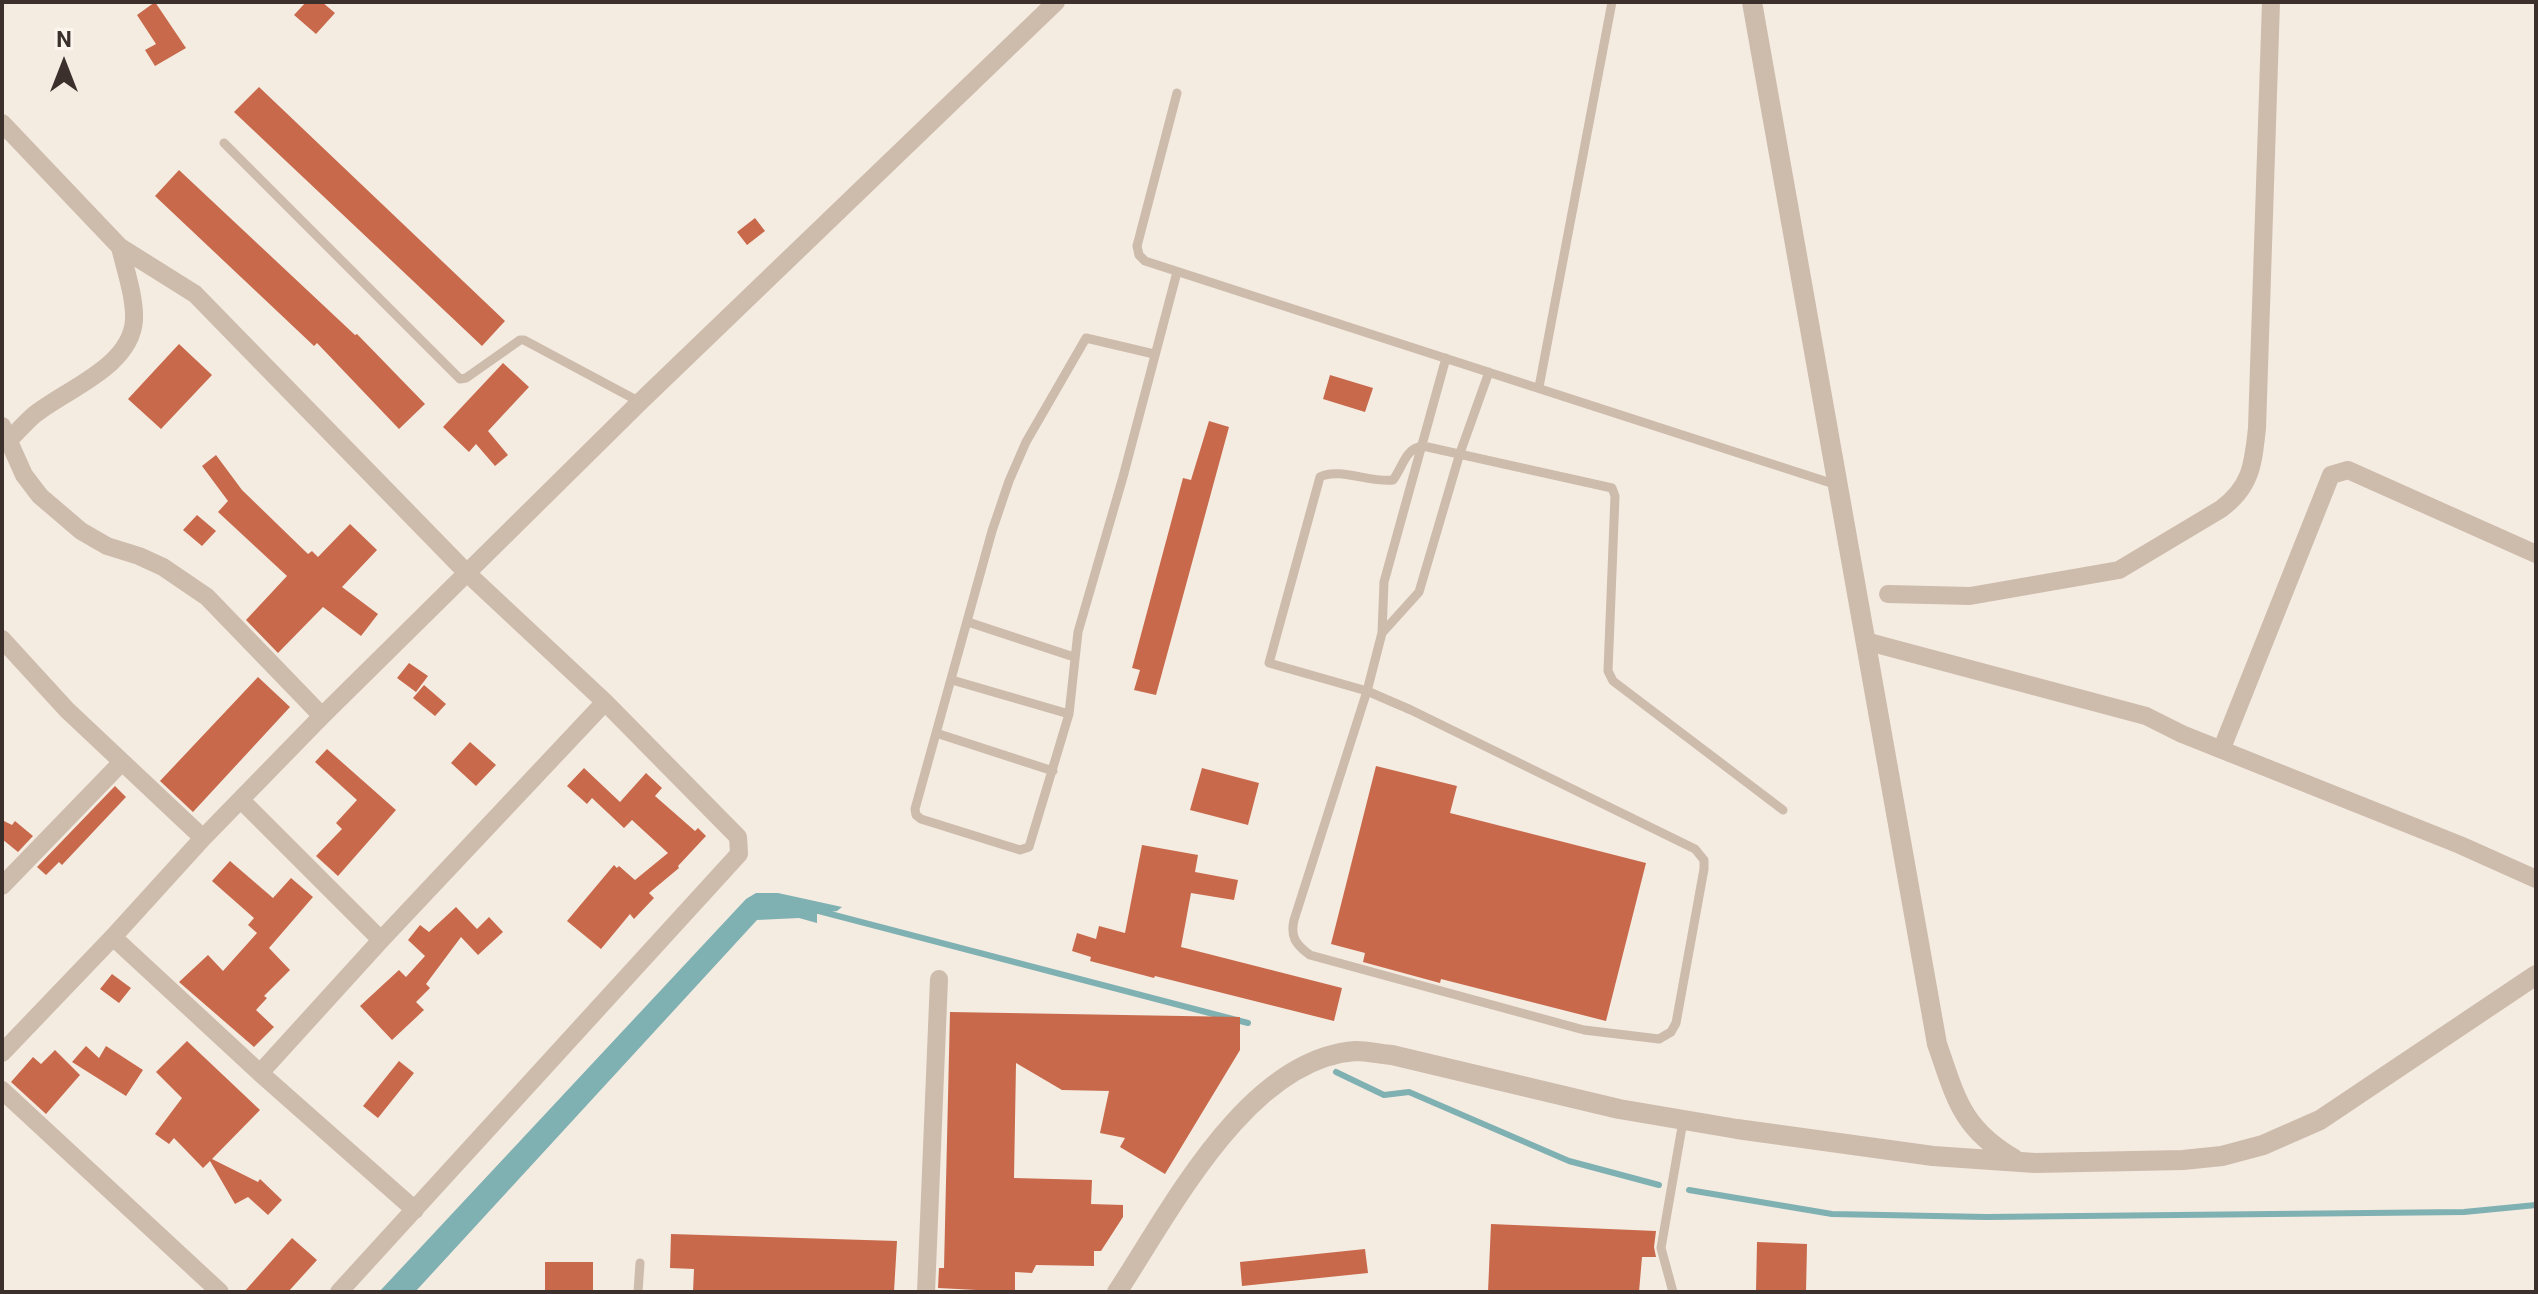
<!DOCTYPE html>
<html>
<head>
<meta charset="utf-8">
<style>
  body { margin:0 }
  #map { position:relative; width:2538px; height:1294px; overflow:hidden; background:#f4ebe1; font-family:Roboto,sans-serif }
  canvas { display:block }
  .frame { position:absolute; inset:0; border:4px solid #3b302b; pointer-events:none }
  .north { position:absolute; left:24px; top:24px; width:80px; height:80px; -webkit-text-stroke:6px #fbf5ee; paint-order:stroke; rotate:0deg; font-size:22px; font-weight:700; line-height:32px; text-align:center; color:#3b302b }
  .north::after { content:''; display:block; margin:auto; width:28px; height:36px; background:#3b302b; clip-path:polygon(50% 0,100% 100%,50% 72%,0 100%) }
</style>
</head>
<body>
<div id="map">
<canvas width="2538" height="1294"></canvas>
<div class="frame"></div>
<div class="north">N</div>
</div>
<script>
const ctx = document.querySelector('canvas').getContext('2d');
ctx.lineJoin = 'round';
function fillPath(path, color) {
  ctx.fillStyle = color;
  ctx.fill(path, 'evenodd');
}
function trace(path, color, width, dash) {
  ctx.strokeStyle = color;
  ctx.lineWidth = width;
  ctx.lineCap = dash ? 'butt' : 'round';
  ctx.setLineDash(dash || []);
  ctx.stroke(path);
}
fillPath(new Path2D(`
  M 756,893 L 778,893 L 842,907 L 837,911 L 817,914 L 817,923 L 799,918 L 757,920 L 415,1292 L 379,1292 L 746,899 Z`), '#7fb0b2');
trace(new Path2D(`
  M 815,910 L 1248,1023
  M 1336,1072 L 1384,1095 L 1409,1092 L 1569,1161 L 1659,1185
  M 1689,1190 L 1832,1214 L 1986,1217 L 2464,1212 L 2536,1205`), '#7fb0b2', 6);
fillPath(new Path2D(`
  M 155,2 L 186,48 L 155,66 L 145,50 L 156,44 L 137,15 Z
  M 306,2 L 322,2 L 335,13 L 316,34 L 294,15 Z
  M 259,87 L 505,321 L 482,346 L 234,112 Z
  M 179,170 L 355,335 L 357,334 L 425,404 L 399,429 L 317,343 L 314,346 L 155,196 Z
  M 755,218 L 765,231 L 747,245 L 737,232 Z
  M 179,344 L 212,375 L 161,429 L 128,399 Z
  M 503,363 L 529,387 L 488,431 L 508,455 L 495,466 L 476,444 L 469,452 L 443,427 Z
  M 1330,375 L 1373,388 L 1365,412 L 1323,399 Z
  M 1209,421 L 1229,427 L 1156,695 L 1134,690 L 1140,670 L 1132,668 L 1183,478 L 1191,480 Z
  M 216,455 L 242,490 L 308,554 L 312,551 L 318,557 L 350,524 L 377,550 L 342,587 L 378,614 L 361,636 L 323,607 L 278,653 L 246,620 L 287,576 L 218,512 L 228,501 L 202,466 Z
  M 197,515 L 216,531 L 202,546 L 183,530 Z
  M 409,663 L 428,676 L 416,692 L 397,678 Z
  M 258,677 L 290,707 L 193,812 L 160,781 Z
  M 424,685 L 446,704 L 435,716 L 413,698 Z
  M 470,742 L 496,765 L 476,786 L 451,763 Z
  M 327,749 L 396,810 L 338,876 L 316,856 L 342,829 L 336,823 L 357,800 L 315,762 Z
  M 1376,766 L 1457,786 L 1450,813 L 1646,863 L 1606,1021 L 1441,979 L 1440,983 L 1363,962 L 1365,953 L 1331,944 Z
  M 584,768 L 620,802 L 646,773 L 662,788 L 655,796 L 695,831 L 698,828 L 706,836 L 678,866 L 679,868 L 649,893 L 654,898 L 634,919 L 630,914 L 601,949 L 567,921 L 614,865 L 617,868 L 619,866 L 635,880 L 668,853 L 632,820 L 624,828 L 592,798 L 587,804 L 567,786 Z
  M 1202,768 L 1259,783 L 1248,825 L 1190,810 Z
  M 115,786 L 126,797 L 62,865 L 59,862 L 46,875 L 37,867 Z
  M 2,820 L 12,825 L 15,821 L 33,836 L 18,852 L 2,839 Z
  M 1142,845 L 1198,855 L 1195,872 L 1238,880 L 1234,900 L 1191,893 L 1181,947 L 1342,988 L 1334,1021 L 1155,976 L 1154,978 L 1090,961 L 1091,957 L 1072,951 L 1077,933 L 1096,939 L 1099,926 L 1125,933 Z
  M 230,861 L 273,898 L 291,878 L 313,897 L 269,948 L 290,970 L 264,996 L 267,998 L 256,1010 L 274,1027 L 254,1047 L 179,982 L 208,955 L 223,971 L 257,933 L 248,925 L 254,918 L 212,881 Z
  M 456,907 L 477,929 L 489,917 L 503,932 L 478,955 L 461,937 L 426,984 L 430,988 L 416,1002 L 424,1010 L 392,1040 L 360,1006 L 399,970 L 406,977 L 425,956 L 408,940 L 420,925 L 429,932 Z
  M 112,974 L 131,988 L 119,1003 L 100,989 Z
  M 950,1012 L 1240,1017 L 1240,1050 L 1165,1174 L 1120,1147 L 1125,1138 L 1100,1133 L 1109,1091 L 1062,1090 L 1016,1063 L 1014,1178 L 1092,1180 L 1091,1204 L 1123,1205 L 1123,1217 L 1101,1251 L 1094,1251 L 1094,1266 L 1036,1265 L 1032,1273 L 1015,1272 L 1015,1292 L 938,1288 L 939,1268 L 944,1268 Z
  M 187,1041 L 260,1110 L 212,1159 L 258,1182 L 260,1179 L 282,1200 L 268,1215 L 248,1197 L 235,1204 L 210,1161 L 203,1168 L 174,1138 L 169,1144 L 155,1134 L 182,1098 L 156,1072 Z
  M 86,1046 L 99,1058 L 106,1046 L 143,1070 L 126,1096 L 72,1062 Z
  M 55,1050 L 80,1075 L 46,1114 L 11,1082 L 33,1057 L 41,1064 Z
  M 399,1061 L 414,1073 L 378,1118 L 363,1106 Z
  M 1491,1224 L 1656,1231 L 1654,1247 L 1656,1257 L 1642,1257 L 1639,1292 L 1488,1292 Z
  M 671,1234 L 897,1241 L 894,1292 L 693,1292 L 694,1269 L 670,1268 Z
  M 292,1238 L 317,1260 L 288,1292 L 244,1292 Z
  M 1757,1242 L 1807,1244 L 1806,1292 L 1756,1292 Z
  M 1365,1249 L 1368,1273 L 1242,1286 L 1240,1262 Z
  M 545,1262 L 593,1262 L 593,1292 L 545,1292 Z`), '#c8694b');
trace(new Path2D(`
  M 1177,93 L 1137,246 L 1139,255 L 1145,261 L 1837,485
  M 224,143 L 460,379 L 466,378 L 520,340 L 524,340 L 640,402
  M 1154,354 L 1086,338 L 1026,442 L 1009,481 L 992,531 L 915,809 L 916,815 L 921,819 L 1020,850 L 1029,847 L 1069,714 L 1078,632 L 1123,477 L 1177,272
  M 1446,358 L 1384,582 L 1382,633 L 1367,691 L 1294,920 C 1290,937 1296,945 1310,955 L 1584,1030 L 1659,1039 L 1671,1032 L 1676,1023 L 1704,869 L 1704,860 L 1695,849 L 1411,710 L 1367,691 L 1269,663 L 1320,477 C 1337,467 1372,483 1393,480 C 1403,467 1405,448 1423,446 L 1612,488 L 1615,496 L 1608,671 L 1613,681 L 1783,810
  M 1539,387 L 1612,2
  M 968,622 L 1074,657
  M 1382,633 L 1419,592 L 1460,453 L 1489,372
  M 952,680 L 1069,714
  M 936,733 L 1053,771
  M 638,1292 L 640,1263
  M 1673,1292 L 1661,1248 L 1683,1121`), '#cdbbac', 9);
trace(new Path2D(`
  M 2,123 L 120,247 L 195,294 L 468,574 L 605,702 L 738,837 L 739,854 L 339,1292
  M 2,426 L 24,475 L 40,496 L 81,531 L 107,546 L 139,556 L 163,567 L 207,597 L 322,716
  M 8,441 C 16,433 25,423 34,415 C 66,389 131,367 134,320 C 135,297 125,269 120,247
  M 1888,594 L 1970,596 L 2119,570 L 2221,509 C 2252,486 2253,463 2257,428 L 2271,2
  M 2,639 L 67,710 L 203,838
  M 1865,641 L 2146,716 L 2182,734 L 2460,845 L 2536,879
  M 2222,748 L 2331,475 L 2348,470 L 2536,554
  M 241,800 L 381,940
  M 2,886 L 121,763
  M 113,937 L 260,1073 L 415,1210
  M 2,1053 L 113,937 L 203,838 L 322,716 L 640,402 L 1056,2
  M 260,1073 L 381,940 L 605,702
  M 2,1090 L 220,1292
  M 926,1292 L 939,979`), '#cdbbac', 18);
trace(new Path2D(`
  M 1752,2 L 1937,1044 C 1956,1098 1961,1128 2014,1159
  M 1117,1292 C 1170,1212 1247,1058 1356,1051 C 1367,1051 1380,1054 1392,1055 L 1619,1109 L 1737,1129 L 1933,1156 L 2035,1163 L 2183,1160 L 2222,1156 L 2263,1145 L 2320,1120 L 2536,975`), '#cdbbac', 20);
</script>
</body>
</html>
